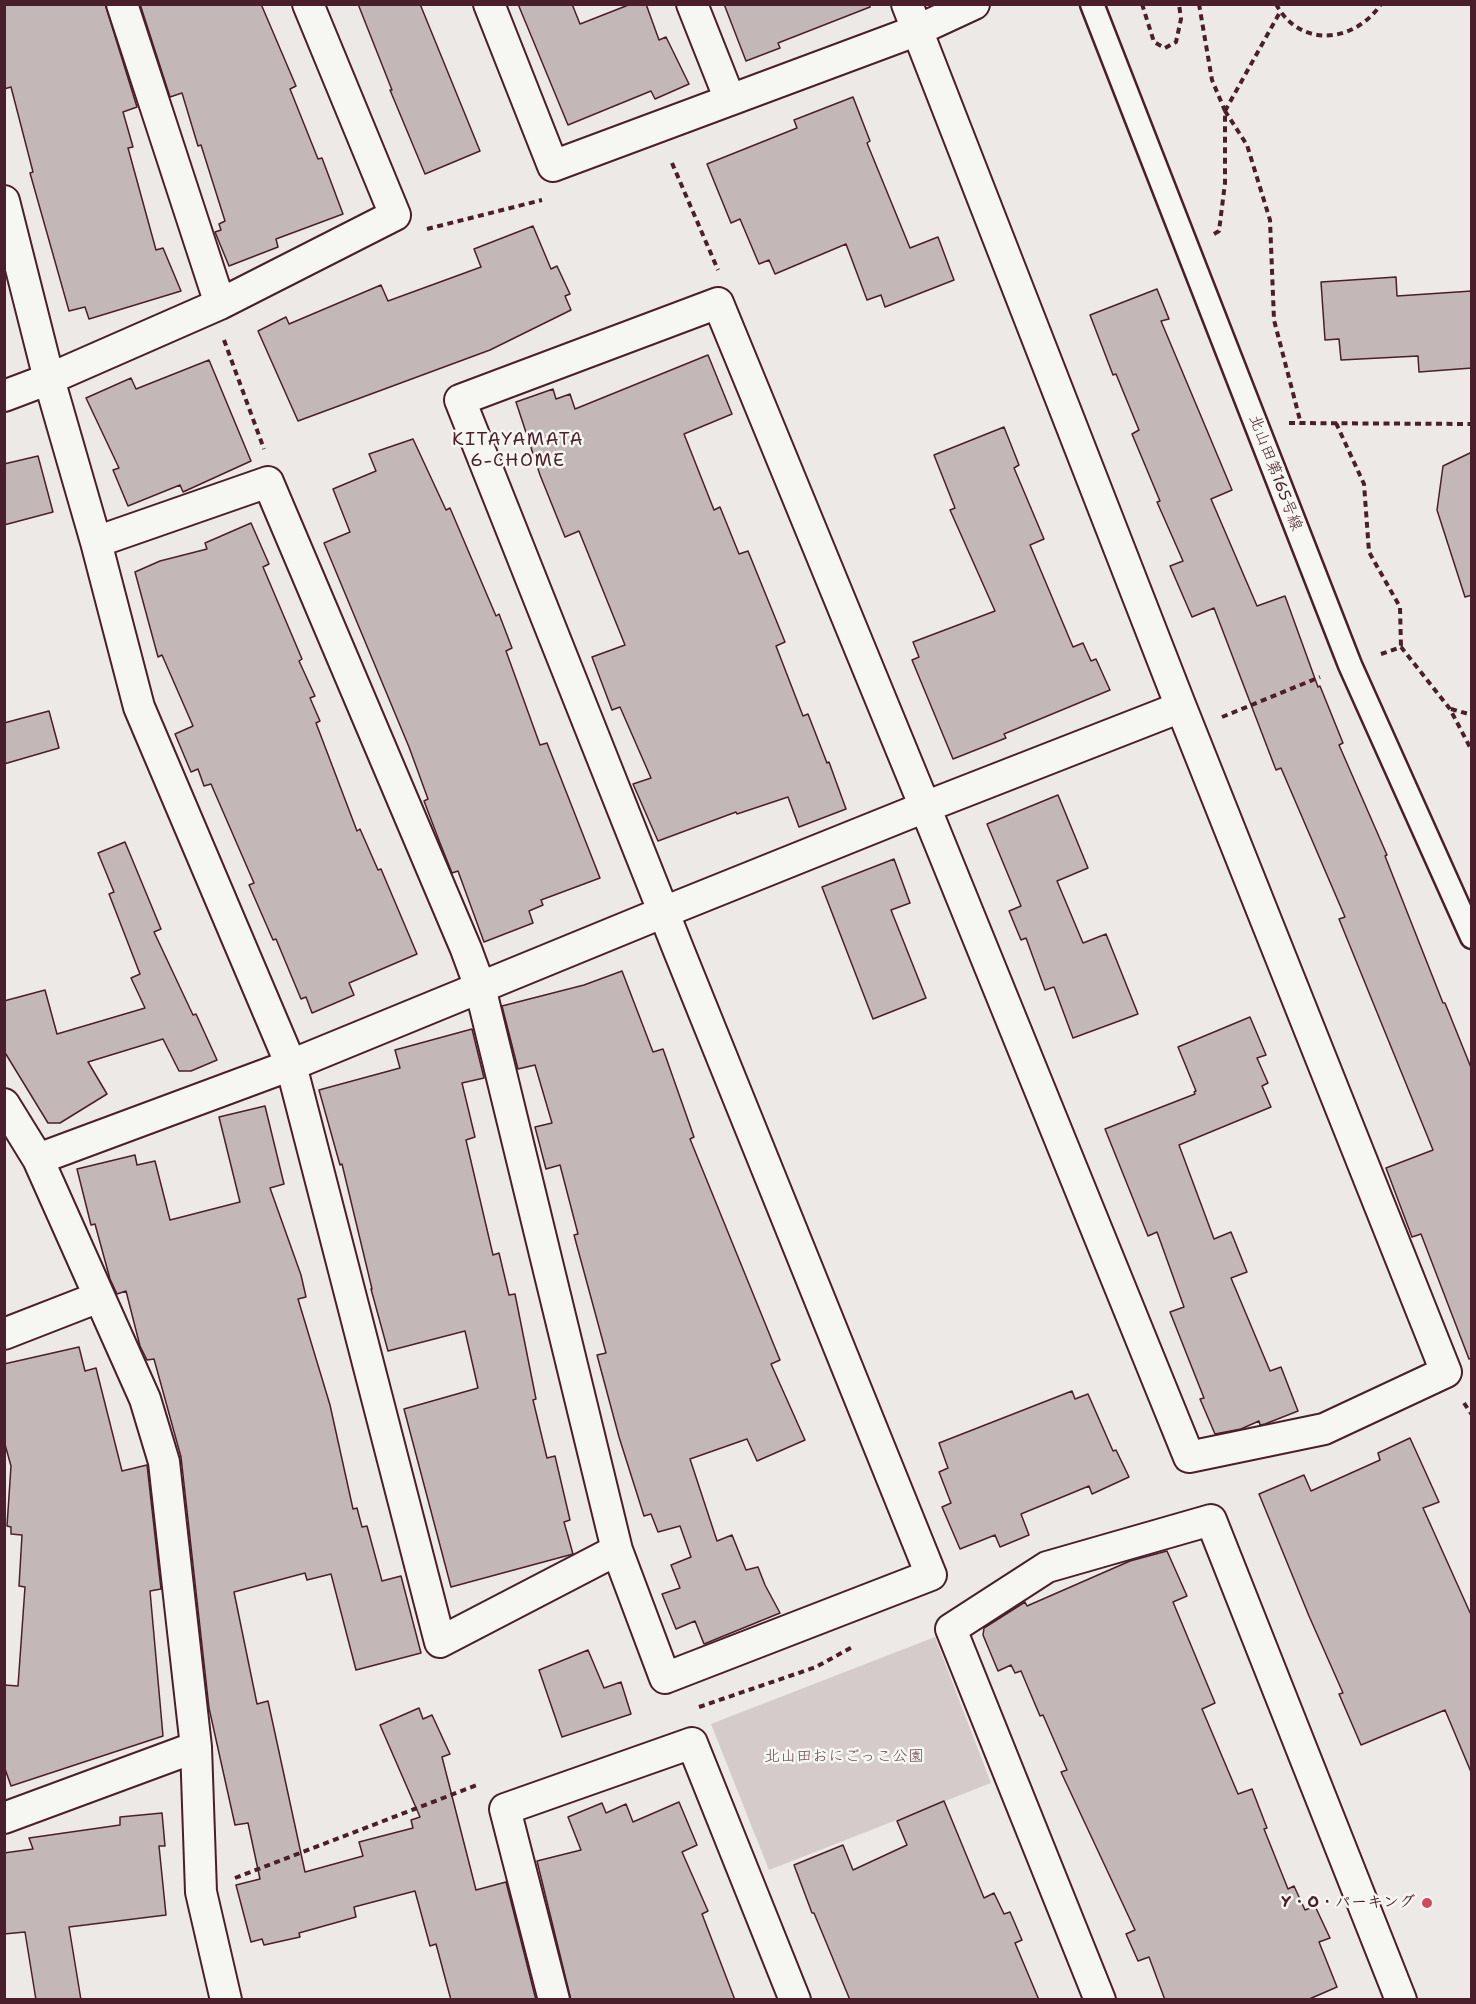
<!DOCTYPE html>
<html>
<head>
<meta charset="utf-8">
<style>
  body { margin:0 }
  #map { position:relative; width:1476px; height:2004px; overflow:hidden; background:#ece9e6; font-family:"Shantell Sans",sans-serif }
  canvas { display:block }
  .frame { position:absolute; inset:0; border:6px solid #4a1f2b; pointer-events:none }
</style>
</head>
<body>
<div id="map">
<canvas width="1476" height="2004"></canvas>
<div class="frame"></div>
</div>
<script>
const ctx = document.querySelector('canvas').getContext('2d');
ctx.lineJoin = 'round';
function fillPath(path, color) {
  ctx.fillStyle = color;
  ctx.fill(path, 'evenodd');
}
function trace(path, color, width, dash) {
  ctx.strokeStyle = color;
  ctx.lineWidth = width;
  ctx.lineCap = dash ? 'butt' : 'round';
  ctx.setLineDash(dash || []);
  ctx.stroke(path);
}
function drawText(font, color, halo, rows, align = 'center') {
  ctx.font = font + ' "Shantell Sans","Klee One",sans-serif';
  ctx.lineWidth = 5;
  ctx.setLineDash([]);
  ctx.textBaseline = 'middle';
  ctx.strokeStyle = halo;
  ctx.fillStyle = color;
  for (const [text, x, y, turn = 0] of rows) {
    ctx.save();
    ctx.translate(x, y);
    ctx.rotate((+turn || 0) * Math.PI / 180);
    ctx.textAlign = isNaN(turn) ? turn : align;
    if (halo) ctx.strokeText(text, 0, 0);
    ctx.fillText(text, 0, 0);
    ctx.restore();
  }
}
fillPath(new Path2D(`
  M 935,1637 L 991,1783 L 769,1870 L 711,1724 Z`), '#d4cbca');
const building = new Path2D(`
  M 4,4 L 105,4 L 137,107 L 123,112 L 133,147 L 128,148 L 156,250 L 163,248 L 181,291 L 89,319 L 85,307 L 69,311 L 30,173 L 33,172 L 11,87 L 4,89 Z
  M 140,4 L 261,4 L 296,86 L 290,89 L 318,159 L 322,158 L 343,214 L 276,239 L 278,247 L 229,266 L 215,232 L 221,230 L 219,224 L 225,221 L 201,145 L 198,146 L 182,93 L 170,97 Z
  M 358,4 L 420,4 L 480,151 L 425,174 L 390,90 L 392,90 Z
  M 518,4 L 572,4 L 580,24 L 631,4 L 646,4 L 659,40 L 666,37 L 689,84 L 655,99 L 651,91 L 568,125 Z
  M 724,4 L 870,4 L 870,7 L 778,43 L 780,48 L 746,61 Z
  M 853,97 L 870,141 L 867,143 L 910,248 L 938,237 L 954,280 L 885,307 L 881,295 L 867,300 L 846,244 L 775,274 L 769,260 L 759,264 L 740,219 L 731,223 L 707,164 L 797,128 L 794,120 Z
  M 533,226 L 551,269 L 557,266 L 570,294 L 565,296 L 571,310 L 490,350 L 298,421 L 258,331 L 286,317 L 289,324 L 381,285 L 388,301 L 481,267 L 474,249 Z
  M 1396,277 L 1397,296 L 1472,291 L 1472,368 L 1419,372 L 1418,356 L 1341,360 L 1339,339 L 1325,340 L 1321,282 Z
  M 1157,289 L 1169,319 L 1161,321 L 1232,490 L 1211,499 L 1257,606 L 1285,596 L 1318,687 L 1320,686 L 1343,743 L 1339,745 L 1387,855 L 1385,856 L 1443,1003 L 1445,1003 L 1472,1070 L 1472,1358 L 1469,1359 L 1421,1234 L 1412,1237 L 1386,1168 L 1433,1150 L 1339,919 L 1345,917 L 1281,768 L 1276,770 L 1214,608 L 1192,617 L 1170,566 L 1183,561 L 1157,502 L 1160,501 L 1132,434 L 1139,430 L 1116,374 L 1113,375 L 1090,315 Z
  M 708,355 L 732,414 L 684,434 L 714,510 L 720,507 L 739,554 L 748,551 L 785,642 L 776,646 L 803,716 L 808,714 L 827,763 L 829,762 L 846,809 L 799,827 L 788,797 L 737,814 L 736,812 L 658,841 L 633,784 L 651,778 L 620,707 L 612,710 L 592,657 L 625,645 L 579,531 L 565,537 L 540,475 L 516,402 L 553,389 L 556,399 L 570,394 L 575,409 Z
  M 209,360 L 251,461 L 183,492 L 180,485 L 128,506 L 113,470 L 119,468 L 86,398 L 131,378 L 136,389 Z
  M 1004,427 L 1019,465 L 1014,468 L 1044,539 L 1030,545 L 1073,647 L 1083,643 L 1091,661 L 1096,659 L 1110,690 L 1004,734 L 1006,738 L 953,759 L 912,660 L 919,657 L 913,642 L 995,611 L 950,510 L 955,508 L 934,455 Z
  M 413,439 L 446,510 L 450,508 L 496,616 L 499,614 L 512,648 L 506,651 L 540,745 L 547,743 L 600,878 L 541,900 L 543,905 L 529,911 L 533,923 L 484,942 L 458,871 L 452,873 L 440,843 L 424,801 L 428,799 L 409,747 L 324,543 L 350,532 L 333,489 L 376,471 L 369,454 Z
  M 1472,452 L 1472,595 L 1465,597 L 1437,510 L 1443,466 Z
  M 38,456 L 53,512 L 4,525 L 4,464 Z
  M 251,523 L 269,564 L 263,567 L 302,659 L 299,661 L 315,696 L 310,698 L 320,721 L 316,723 L 357,831 L 360,829 L 378,870 L 381,869 L 417,954 L 349,983 L 354,995 L 312,1013 L 306,997 L 301,999 L 276,939 L 273,940 L 249,885 L 254,883 L 211,784 L 204,786 L 198,769 L 191,772 L 175,734 L 193,726 L 162,655 L 158,657 L 135,572 L 160,561 L 207,549 L 205,543 Z
  M 49,711 L 59,748 L 4,764 L 4,723 Z
  M 1058,795 L 1088,868 L 1057,881 L 1083,943 L 1106,934 L 1138,1014 L 1073,1038 L 1054,987 L 1045,990 L 1026,938 L 1021,940 L 1009,911 L 1021,906 L 987,824 Z
  M 125,842 L 161,929 L 154,932 L 193,1015 L 196,1014 L 217,1060 L 191,1071 L 179,1071 L 163,1039 L 88,1062 L 107,1094 L 60,1123 L 48,1123 L 4,1051 L 4,1001 L 45,990 L 57,1034 L 145,1008 L 131,978 L 140,974 L 109,894 L 114,892 L 98,853 Z
  M 894,859 L 910,903 L 891,910 L 926,998 L 873,1019 L 822,887 Z
  M 622,971 L 653,1052 L 663,1049 L 694,1137 L 690,1139 L 780,1360 L 771,1364 L 805,1440 L 757,1461 L 747,1439 L 690,1459 L 717,1541 L 732,1535 L 746,1570 L 758,1567 L 765,1585 L 780,1613 L 704,1644 L 695,1621 L 676,1629 L 662,1594 L 680,1588 L 671,1565 L 691,1557 L 680,1526 L 658,1532 L 651,1514 L 644,1516 L 619,1437 L 597,1355 L 606,1353 L 574,1235 L 578,1234 L 560,1165 L 546,1169 L 535,1127 L 552,1123 L 535,1065 L 518,1069 L 502,1006 L 584,985 Z
  M 1250,1017 L 1266,1055 L 1257,1058 L 1268,1083 L 1262,1086 L 1271,1107 L 1179,1145 L 1214,1239 L 1231,1232 L 1247,1272 L 1231,1278 L 1270,1371 L 1281,1367 L 1298,1411 L 1265,1424 L 1260,1425 L 1259,1421 L 1241,1429 L 1215,1434 L 1200,1399 L 1204,1398 L 1170,1312 L 1184,1307 L 1157,1232 L 1148,1236 L 1105,1129 L 1195,1094 L 1194,1092 L 1196,1091 L 1178,1047 Z
  M 472,1029 L 484,1078 L 462,1083 L 475,1137 L 466,1140 L 493,1255 L 499,1253 L 509,1295 L 515,1294 L 536,1399 L 533,1400 L 547,1458 L 555,1456 L 570,1520 L 564,1522 L 573,1554 L 451,1587 L 404,1409 L 478,1388 L 465,1331 L 388,1351 L 371,1289 L 372,1289 L 342,1164 L 340,1165 L 319,1090 L 400,1068 L 395,1050 Z
  M 265,1106 L 284,1184 L 270,1188 L 301,1275 L 306,1297 L 298,1299 L 330,1405 L 353,1509 L 357,1508 L 362,1527 L 367,1526 L 382,1581 L 401,1576 L 421,1653 L 356,1670 L 331,1574 L 307,1580 L 305,1573 L 234,1592 L 257,1704 L 268,1701 L 305,1872 L 363,1856 L 359,1842 L 413,1828 L 411,1820 L 420,1817 L 380,1725 L 419,1708 L 423,1719 L 432,1715 L 450,1754 L 442,1757 L 476,1890 L 506,1882 L 536,2000 L 451,2000 L 436,1944 L 430,1946 L 415,1891 L 354,1907 L 356,1917 L 299,1933 L 300,1937 L 264,1945 L 262,1939 L 251,1942 L 236,1885 L 260,1879 L 248,1823 L 235,1825 L 209,1708 L 181,1457 L 154,1359 L 147,1360 L 140,1346 L 126,1291 L 117,1294 L 110,1279 L 95,1224 L 91,1225 L 77,1169 L 135,1155 L 137,1165 L 155,1161 L 170,1220 L 240,1202 L 219,1117 Z
  M 79,1347 L 85,1371 L 96,1368 L 122,1471 L 147,1465 L 161,1589 L 150,1591 L 163,1736 L 11,1786 L 4,1766 L 4,1685 L 18,1686 L 25,1587 L 19,1586 L 22,1535 L 11,1534 L 11,1527 L 7,1526 L 11,1466 L 4,1441 L 4,1364 Z
  M 1072,1391 L 1075,1399 L 1088,1394 L 1113,1451 L 1116,1450 L 1129,1477 L 1092,1494 L 1089,1486 L 1021,1514 L 1029,1535 L 1000,1547 L 995,1535 L 960,1549 L 942,1507 L 951,1503 L 939,1472 L 948,1468 L 939,1443 Z
  M 1410,1438 L 1439,1502 L 1423,1508 L 1472,1617 L 1471,1772 L 1445,1710 L 1361,1745 L 1339,1694 L 1343,1693 L 1309,1616 L 1259,1494 L 1304,1475 L 1311,1491 L 1380,1460 L 1378,1453 Z
  M 1167,1551 L 1187,1596 L 1173,1602 L 1215,1703 L 1202,1709 L 1238,1794 L 1252,1789 L 1267,1828 L 1264,1829 L 1288,1889 L 1294,1886 L 1305,1910 L 1315,1906 L 1330,1938 L 1319,1942 L 1337,1987 L 1307,2000 L 1165,2000 L 1149,1957 L 1138,1961 L 1126,1934 L 1135,1930 L 1061,1772 L 1067,1770 L 1043,1715 L 1040,1716 L 1021,1671 L 1015,1673 L 1011,1665 L 998,1671 L 983,1635 L 984,1628 L 1025,1602 L 1027,1606 L 1130,1561 Z
  M 588,1650 L 604,1688 L 621,1682 L 631,1714 L 562,1737 L 539,1670 Z
  M 944,1801 L 984,1898 L 994,1893 L 1004,1914 L 1010,1912 L 1022,1940 L 1015,1943 L 1039,2000 L 850,2000 L 814,1913 L 812,1913 L 794,1865 L 843,1845 L 853,1870 L 907,1845 L 897,1821 Z
  M 679,1802 L 697,1845 L 682,1852 L 708,1911 L 702,1914 L 735,2000 L 571,2000 L 537,1861 L 581,1850 L 568,1817 L 602,1803 L 606,1813 L 626,1804 L 633,1822 Z
  M 162,1813 L 165,1846 L 159,1846 L 166,1915 L 69,1927 L 81,2000 L 36,2000 L 25,1932 L 4,1934 L 4,1853 L 33,1849 L 29,1838 L 120,1825 L 120,1817 Z`);
fillPath(building, '#c4b7b7');
trace(building, '#4a1f2b', 1.5);
const pedestrian = new Path2D(`
  M 1092,4 L 1350,665 L 1472,937`);
const minor = new Path2D(`
  M 122,4 L 220,304
  M 489,4 L 553,166 L 918,30 L 974,4
  M 692,4 L 730,100
  M 4,201 L 49,379 L 96,542 L 139,707 L 291,1065 L 664,912 L 925,807 L 1181,707
  M 4,396 L 49,379 L 220,304 L 395,215 L 308,4
  M 96,542 L 268,482 L 466,949 L 480,987 L 617,1550 L 665,1678 L 931,1575 L 679,951 L 460,400 L 718,303 L 925,807 L 1189,1457 L 1324,1429 L 1446,1372 L 1181,707 L 907,4
  M 4,1104 L 38,1159 L 145,1399 L 164,1462 L 196,1747 L 201,1892 L 226,2000
  M 38,1159 L 291,1065 L 440,1642 L 617,1550
  M 4,1334 L 99,1297
  M 4,1818 L 196,1747
  M 554,2000 L 505,1809 L 692,1743 L 795,2000
  M 1100,2000 L 951,1629 L 1047,1567 L 1211,1520 L 1401,2000`);
trace(pedestrian, '#4a1f2b', 27);
trace(minor, '#4a1f2b', 34);
trace(new Path2D(`
  M 1142,4 L 1154,42 L 1165,48 L 1176,42 L 1181,19 L 1179,4
  M 1199,4 L 1212,80 L 1225,111
  M 1276,4 C 1300,49 1355,43 1381,4
  M 1225,111 L 1280,12
  M 672,163 L 718,270
  M 427,229 L 542,200
  M 1214,234 L 1219,231 L 1225,183 L 1225,111 L 1247,145 L 1270,220 L 1274,320 L 1301,424
  M 224,340 L 264,449
  M 1289,423 L 1472,424
  M 1336,423 L 1364,484 L 1369,552 L 1400,607 L 1401,647
  M 1381,654 L 1401,647 L 1450,709 L 1472,751
  M 1451,709 L 1472,715
  M 1222,717 L 1320,677
  M 1464,1403 L 1472,1415
  M 699,1707 L 816,1667 L 854,1646
  M 235,1878 L 477,1785`), '#4a1f2b', 4, [6, 4.5]);
trace(pedestrian, '#f6f6f2', 22);
trace(minor, '#f6f6f2', 30);
for (const [x, y, r, color] of [
  [1427,1903,6,"#d1495b"]
]) {
  const dot = new Path2D();
  dot.arc(x, y, r, 0, 2 * Math.PI);
  ctx.fillStyle = color;
  ctx.fill(dot);
  trace(dot, '#f6f6f2', 2);
}
drawText('16px', '#4a1f2b', '#f6f6f2', [
  ["北山田第165号線",1275,473,69]
]);
drawText('16px', '#6c4a53', '#f6f6f2', [
  ["北山田おにごっこ公園",844,1757]
]);
drawText('bold 16px', '#4a1f2b', '#f6f6f2', [
  ["Y・O・パーキング",1415,1903]
], 'right');
ctx.letterSpacing = '1.5px';
drawText('18px', '#4a1f2b', '#f6f6f2', [
  ["KITAYAMATA",518,440],
  ["6-CHOME",518,461]
]);
ctx.letterSpacing = '0px';
</script>
</body>
</html>
